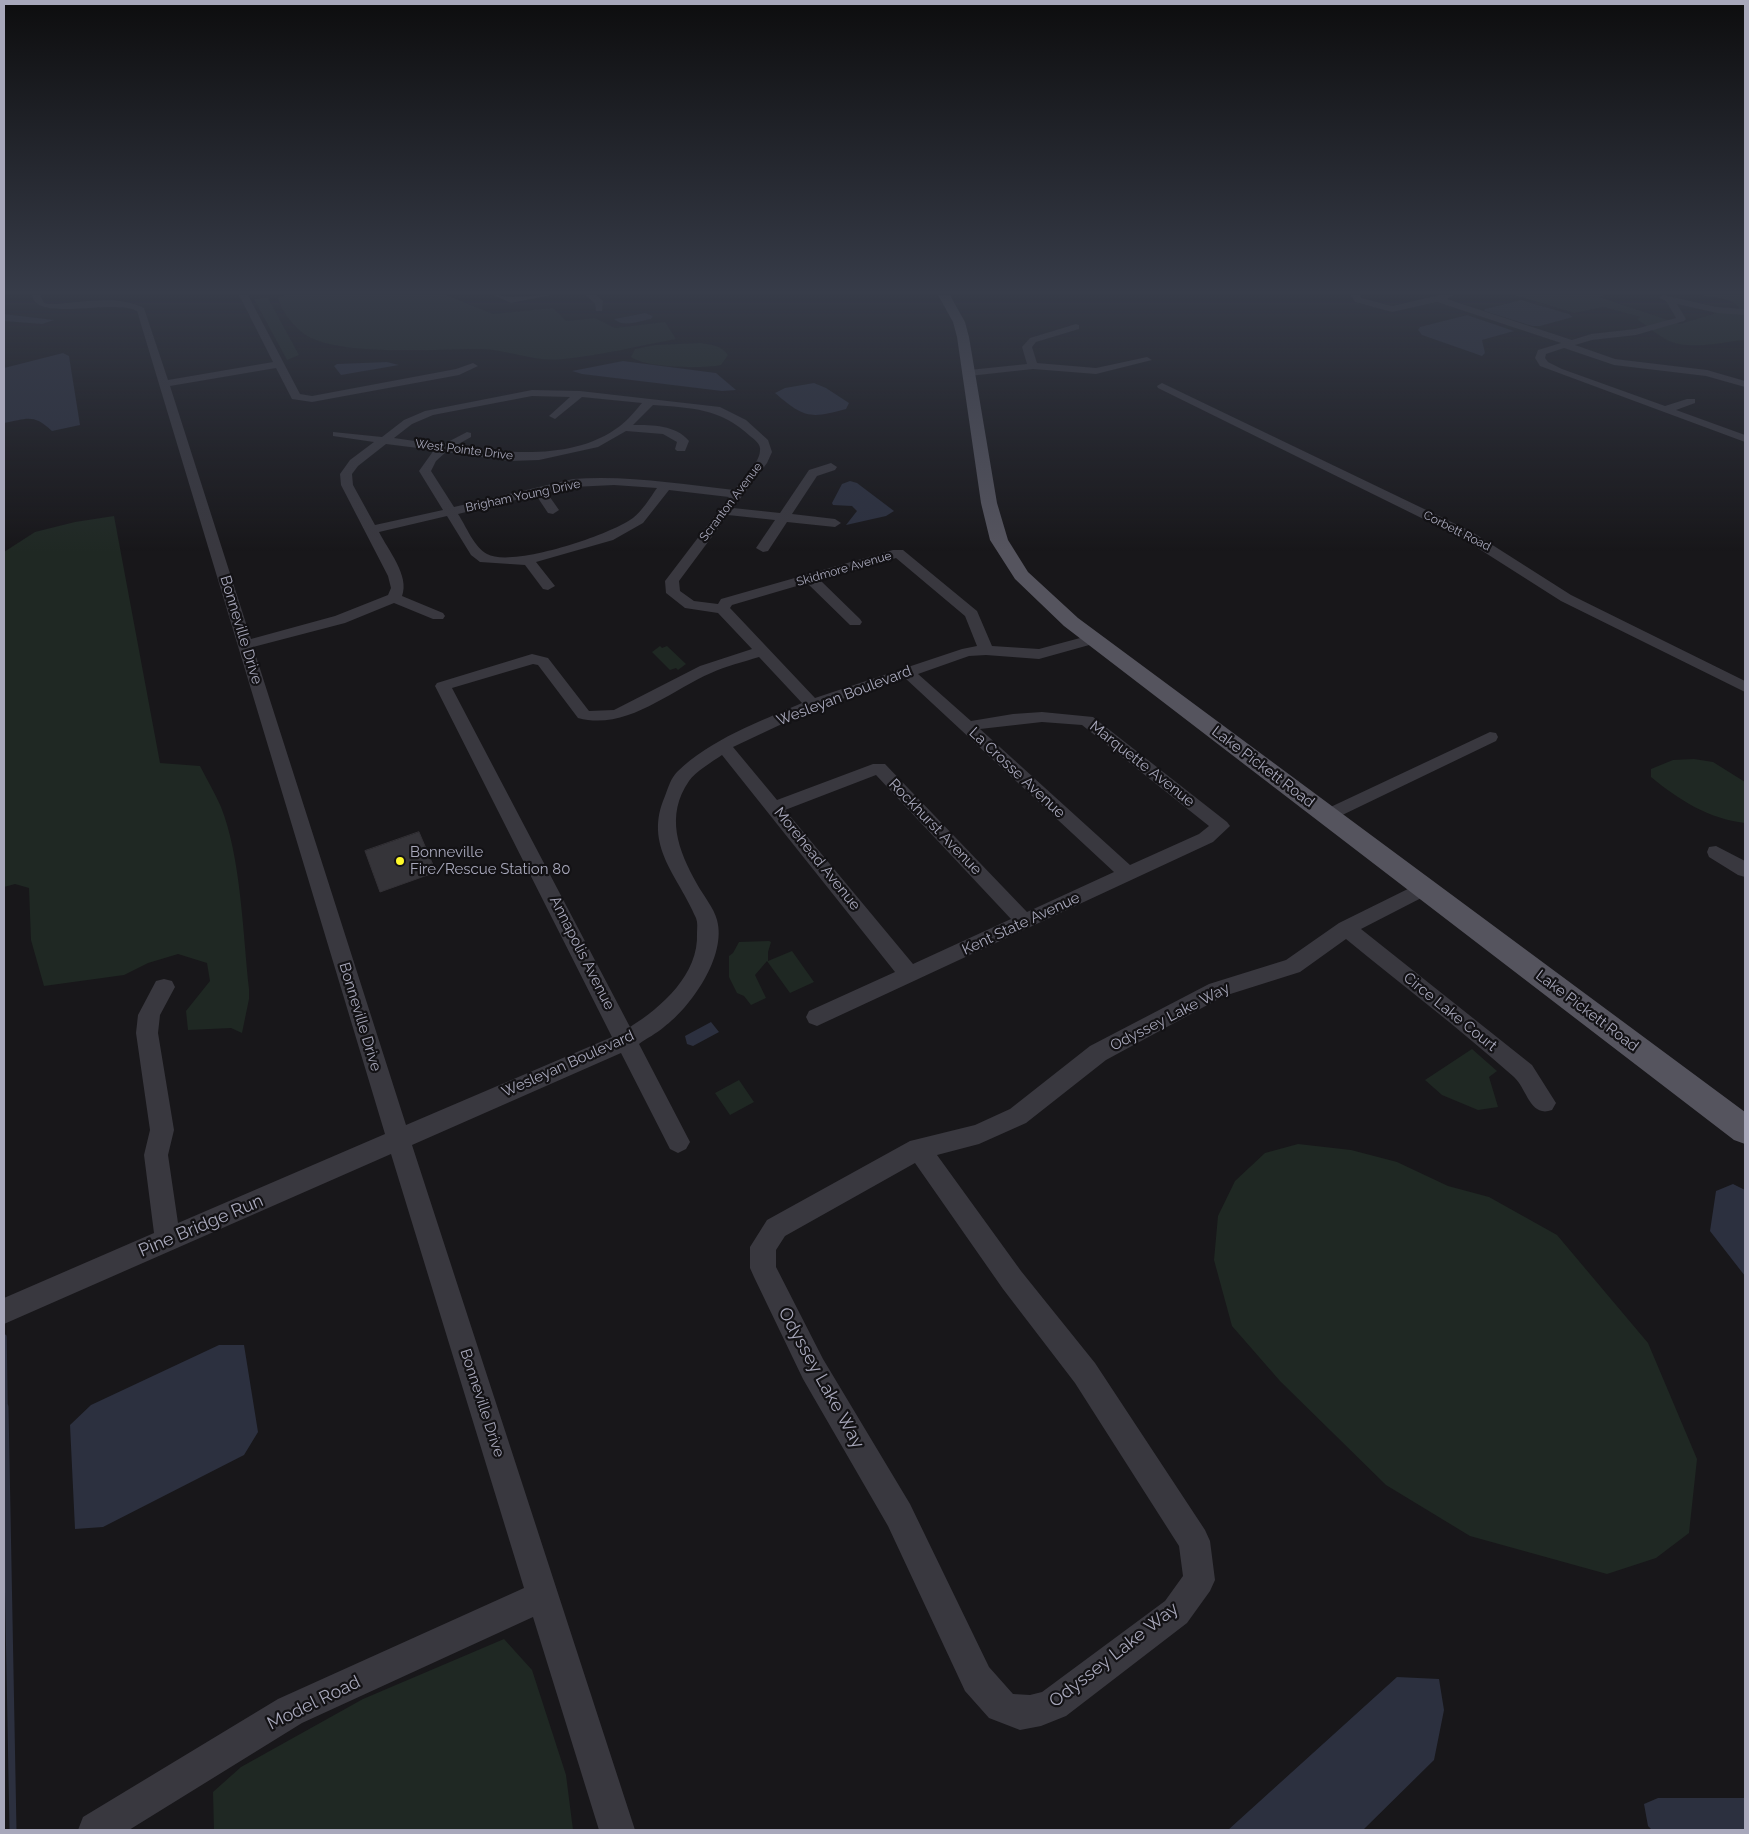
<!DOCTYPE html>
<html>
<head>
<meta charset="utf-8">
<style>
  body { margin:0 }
  #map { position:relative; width:1749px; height:1834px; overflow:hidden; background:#18171a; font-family:Raleway,sans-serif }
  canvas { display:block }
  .frame { position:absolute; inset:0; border:5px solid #a8a8bb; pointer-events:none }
</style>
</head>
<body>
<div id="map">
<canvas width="1749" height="1834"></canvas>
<div class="frame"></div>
</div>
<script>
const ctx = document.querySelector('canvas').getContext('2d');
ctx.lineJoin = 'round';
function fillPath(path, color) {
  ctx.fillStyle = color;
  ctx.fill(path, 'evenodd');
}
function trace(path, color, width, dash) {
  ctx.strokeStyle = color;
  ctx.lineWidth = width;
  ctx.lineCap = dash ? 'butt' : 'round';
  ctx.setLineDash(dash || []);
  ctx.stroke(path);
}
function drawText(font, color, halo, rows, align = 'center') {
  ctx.font = font + ' Raleway,sans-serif';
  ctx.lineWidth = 4.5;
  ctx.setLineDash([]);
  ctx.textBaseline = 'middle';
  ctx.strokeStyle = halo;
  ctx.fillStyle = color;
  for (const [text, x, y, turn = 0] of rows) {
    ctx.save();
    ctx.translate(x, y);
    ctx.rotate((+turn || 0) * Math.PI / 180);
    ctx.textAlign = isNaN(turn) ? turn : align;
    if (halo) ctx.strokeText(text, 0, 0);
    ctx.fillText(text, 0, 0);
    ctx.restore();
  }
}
fillPath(new Path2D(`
  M 285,295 L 446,295 L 493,314 L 553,308 L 566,321 L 595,318 L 615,328 L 665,322 L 676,339 C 639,346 602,355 564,359 C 532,363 506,348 478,349 C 433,349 351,356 311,338 C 297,331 282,313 278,298 Z
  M 1515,295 L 1604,295 L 1599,297 L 1680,324 L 1723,311 L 1741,312 C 1734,296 1717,299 1702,295 L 1745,295 L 1745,340 C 1721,342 1690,351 1667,340 C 1656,334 1647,326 1637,319 L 1640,317 L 1604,307 L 1574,313 Z
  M 268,298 L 299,355 L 287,360 L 254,299 Z
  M 700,343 C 712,345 721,345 728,355 L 721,365 C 702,369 646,368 631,357 L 635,349 L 655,345 Z
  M 114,516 L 160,763 L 200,766 C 207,780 215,793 221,807 C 241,857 243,935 249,989 L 249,999 L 242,1033 L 231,1028 L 188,1030 L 186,1011 L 210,981 L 207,963 L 178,954 L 148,963 L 124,975 L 44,986 L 31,940 L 29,888 L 15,884 L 4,887 L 4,552 L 35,532 L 75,522 Z
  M 660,646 L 662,648 L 667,646 L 686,664 L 678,670 L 676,668 L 670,670 L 652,652 Z
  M 1694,759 L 1713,762 L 1745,782 L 1745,823 C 1709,819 1679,800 1651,777 L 1651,769 L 1673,760 Z
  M 769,941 L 771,942 L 768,952 L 768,961 L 792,951 L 814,982 L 790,993 L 767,961 L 755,975 L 766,998 L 751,1005 L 744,996 L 737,993 L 729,977 L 729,956 L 733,953 L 739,942 Z
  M 1472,1049 L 1497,1071 L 1489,1077 L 1498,1107 L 1478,1110 L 1442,1095 L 1425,1080 Z
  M 739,1080 L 754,1102 L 730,1115 L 715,1093 Z
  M 1298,1144 L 1351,1150 L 1397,1162 L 1448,1186 L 1489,1197 L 1557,1235 L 1648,1343 L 1697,1459 L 1689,1533 L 1656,1558 L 1607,1574 L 1470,1536 L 1386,1485 L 1280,1381 L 1232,1326 L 1214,1260 L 1218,1216 L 1235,1181 L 1265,1153 Z
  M 504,1639 L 532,1670 L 566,1775 L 573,1830 L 214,1830 L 213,1792 L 241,1767 L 363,1699 Z`), '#1f2823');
fillPath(new Path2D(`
  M 1521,300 L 1569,314 L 1573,317 L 1540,326 L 1532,326 L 1484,311 L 1485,309 Z
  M 645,313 L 653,316 L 651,319 C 639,321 623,328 614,319 Z
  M 4,314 L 54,320 L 42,324 L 4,321 Z
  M 1467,315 L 1514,331 L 1482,340 L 1485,353 L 1482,356 L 1422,335 L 1418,330 L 1420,327 Z
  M 63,353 L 69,356 L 80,425 L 52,431 C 33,413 27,419 4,423 L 4,368 Z
  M 623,361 L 716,373 L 736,390 L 722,391 L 582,374 L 572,371 Z
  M 387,362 L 399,365 L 341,375 L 334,366 L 337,364 Z
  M 814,383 L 826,388 L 849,403 L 846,409 C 810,419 804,418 775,393 L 785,388 Z
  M 850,481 L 857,483 L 894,511 L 886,516 L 846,525 L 857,511 L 852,506 L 833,505 L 832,503 L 842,484 Z
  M 711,1022 L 719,1032 L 693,1046 L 687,1044 L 685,1036 Z
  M 1733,1184 L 1745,1190 L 1745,1276 L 1710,1231 L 1716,1191 Z
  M 219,1345 L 244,1345 L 258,1432 L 244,1455 L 103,1527 L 75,1529 L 70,1425 L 91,1405 Z
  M 1397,1677 L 1439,1679 L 1444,1710 L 1434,1760 L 1363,1830 L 1228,1830 Z
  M 1658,1798 L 1745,1798 L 1745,1830 L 1652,1830 L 1648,1826 L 1644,1804 Z`), '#2c303f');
trace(new Path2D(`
  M 4,1337 L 5,1409`), '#2c303f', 5.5);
trace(new Path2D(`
  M 5,1407 L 13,1830`), '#2c303f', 7);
const building = new Path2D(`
  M 419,832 L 436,872 L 380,892 L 365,851 Z`);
fillPath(building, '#353439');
trace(building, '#333136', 1);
fillPath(new Path2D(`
  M 32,295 L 40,295 L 44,303 L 51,304 C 80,303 118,294 144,308 L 168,380 L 273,362 L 239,295 L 248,295 L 300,394 L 312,396 L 456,369 L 473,363 L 478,366 L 459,375 L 312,402 L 292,399 L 276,368 L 170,386 L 251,639 L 335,616 L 388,595 L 391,588 L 388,576 L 341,485 L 340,474 L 350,460 L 374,442 L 333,436 L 333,432 L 382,437 L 404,420 L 425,411 L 532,390 L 580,391 L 720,407 L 746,420 L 768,440 L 772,452 L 767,463 L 733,508 L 780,513 L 809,470 L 831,463 L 837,467 L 835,470 L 817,476 L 792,514 L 835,519 L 841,523 L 835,527 L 787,522 L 768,551 L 763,552 L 756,548 L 775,520 L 728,515 L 679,581 L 680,591 L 694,601 L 718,604 L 721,599 L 893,550 L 903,550 L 977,611 L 992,646 L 1039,649 L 1095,634 L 1103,639 L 1100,642 L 1039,659 L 986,655 L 969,656 L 918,674 L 971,721 L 1013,714 L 1042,712 L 1093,717 L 1227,822 L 1230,826 L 1213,842 L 817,1026 L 809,1023 L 806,1017 L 809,1011 L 895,972 L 722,755 C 712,762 696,771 689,781 C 665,816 678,850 697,884 C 703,895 714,908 717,920 C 727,956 691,1007 664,1027 C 656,1034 647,1038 639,1044 L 690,1142 L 686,1149 L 678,1153 L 670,1149 L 621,1053 L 412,1145 L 635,1830 L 599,1830 L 533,1617 L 302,1723 L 129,1830 L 78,1830 L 83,1817 L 278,1699 L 524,1588 L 391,1154 L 4,1324 L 4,1298 L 154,1233 L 144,1155 L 150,1130 L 136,1033 L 138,1015 L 156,981 L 164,979 L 172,981 L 175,987 L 160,1015 L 158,1033 L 174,1130 L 168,1155 L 178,1223 L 385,1134 L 137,311 C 113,298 36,323 32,295 ZM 532,396 L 570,397 L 549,416 L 555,419 L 582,397 L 642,403 C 635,411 628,420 620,426 C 574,461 508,453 455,446 L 471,437 L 471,433 L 467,432 L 442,445 L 394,438 L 412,424 L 433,415 ZM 653,405 C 692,408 720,408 750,436 C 755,440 761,444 760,451 C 759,464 742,480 734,490 C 680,484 627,475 573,479 L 454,507 L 431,471 L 436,461 L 446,452 L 509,461 L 539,460 L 598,447 L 626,431 L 663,434 L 677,442 L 675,449 L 677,451 L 685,451 L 689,441 C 676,425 652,425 633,425 ZM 386,444 L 434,450 L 419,471 L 443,510 L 375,525 L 353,485 L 352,474 L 358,466 ZM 614,485 L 657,488 C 650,498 642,511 633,518 C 610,535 512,568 487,554 C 474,547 466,526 458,514 L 536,495 L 548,513 L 553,514 L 559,510 L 547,493 L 573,487 ZM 669,490 L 729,497 L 665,581 L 666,593 L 685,608 L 718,613 L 752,649 L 700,666 L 614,710 L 589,711 L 548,658 L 532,654 L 437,683 L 435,686 L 612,1037 L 406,1125 L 253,647 L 345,623 L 394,603 L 433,619 L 443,619 L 445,616 L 443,613 L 402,596 C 410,576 388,550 379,532 L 447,516 L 471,555 L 480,562 L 525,565 L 543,589 L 548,590 L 555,586 L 536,562 L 613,540 L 643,523 ZM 896,558 L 965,616 L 977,646 L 962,649 L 815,698 L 730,608 L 732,605 L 807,583 L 850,625 L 860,625 L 862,622 L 860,619 L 820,580 ZM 759,657 L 802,703 C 759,722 711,739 677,772 C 671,778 668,788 665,796 C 643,846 678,875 696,918 C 698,923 697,928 697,933 C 699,974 662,1007 630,1027 L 452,688 L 533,664 L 538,665 L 578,718 C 627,731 669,691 711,673 C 726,666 743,662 759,657 ZM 905,678 L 1114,872 L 1027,912 L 885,764 L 873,764 L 777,800 L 733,747 L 818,707 ZM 1042,722 L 1082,725 L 1209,826 L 1199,834 L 1130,865 L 980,729 ZM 876,775 L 1011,919 L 913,964 L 785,810 Z
  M 494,295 L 512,297 L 551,295 L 511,303 Z
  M 586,295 L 596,295 L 603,301 L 602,311 L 596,311 L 595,304 Z
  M 1351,295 L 1360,295 L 1361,298 L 1392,306 L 1440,295 L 1453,295 L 1447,299 L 1572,340 L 1591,334 L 1635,329 L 1676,318 L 1666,301 L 1659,298 L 1663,295 L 1717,307 L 1745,309 L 1745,315 L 1717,313 L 1677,304 L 1686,319 L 1684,321 L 1636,335 L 1592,340 L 1575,345 L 1615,359 L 1707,370 L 1745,381 L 1745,387 L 1706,376 L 1614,365 L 1564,348 L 1546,354 L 1545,358 L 1548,362 L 1562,369 L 1665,406 L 1687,399 L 1695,399 L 1695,403 L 1676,410 L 1745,435 L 1745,442 L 1540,366 L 1535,358 L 1538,350 L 1561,343 L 1437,302 L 1392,312 L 1355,302 Z
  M 1076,324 L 1079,325 L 1079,329 L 1036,342 L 1032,347 L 1037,363 L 1096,368 L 1147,357 L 1152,360 L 1096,374 L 1033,369 L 969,376 L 964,373 L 969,370 L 1027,364 L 1022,347 L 1030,338 Z
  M 1162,383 L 1472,532 L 1571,595 L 1745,681 L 1745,692 L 1561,601 L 1462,538 L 1158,388 L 1157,386 Z
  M 1490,732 L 1496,733 L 1498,737 L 1496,741 L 1334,819 L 1328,821 L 1322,819 L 1319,815 L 1322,811 Z
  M 1716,846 L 1745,861 L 1745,877 L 1738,875 L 1709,857 L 1707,852 L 1709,847 Z
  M 1424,881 L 1431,883 L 1434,888 L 1431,893 L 1361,929 L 1532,1065 L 1556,1103 L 1552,1110 C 1530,1118 1527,1089 1514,1077 C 1460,1029 1402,985 1346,939 L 1300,972 L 1224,996 L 1106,1060 L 1026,1123 L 979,1144 L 937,1155 L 1021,1271 L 1095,1363 L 1205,1530 L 1210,1541 L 1215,1580 L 1210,1591 L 1187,1623 L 1066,1716 L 1041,1726 L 1020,1730 L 989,1718 L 965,1691 L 888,1526 L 803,1379 L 754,1277 L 750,1268 L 750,1247 L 767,1220 L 910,1141 L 975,1125 L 1010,1109 L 1090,1046 L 1209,984 L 1286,960 L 1339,923 ZM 915,1163 L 1003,1289 L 1075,1383 L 1179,1546 L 1183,1576 L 1165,1601 L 1042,1692 L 1030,1695 L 1013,1694 L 989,1667 L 910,1504 L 823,1359 L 776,1267 L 776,1250 L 785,1236 Z`), '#39383f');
fillPath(new Path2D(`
  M 938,295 L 950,295 L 965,322 L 969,337 L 997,503 L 1008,540 L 1028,572 L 1078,618 L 1745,1112 L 1745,1144 L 1734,1140 L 1064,626 L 1015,579 L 990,540 L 981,503 L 957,337 L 953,322 Z`), '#55545e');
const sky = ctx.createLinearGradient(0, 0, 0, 552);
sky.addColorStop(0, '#0d0d0e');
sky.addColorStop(0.53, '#373c49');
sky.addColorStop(1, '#373c4900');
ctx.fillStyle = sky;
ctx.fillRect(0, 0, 1749, 552);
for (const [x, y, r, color] of [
  [400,861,5,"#fffa2a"]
]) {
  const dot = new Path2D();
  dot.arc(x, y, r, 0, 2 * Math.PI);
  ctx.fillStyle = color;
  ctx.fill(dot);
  trace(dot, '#131215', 2);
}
drawText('12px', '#a8a8bb', '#131215', [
  ["West Pointe Drive",464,450,7],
  ["Brigham Young Drive",523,496,-12],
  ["Scranton Avenue",731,502,-53],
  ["Corbett Road",1457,531,27],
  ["Skidmore Avenue",844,569,-16]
]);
drawText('15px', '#a8a8bb', '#131215', [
  ["Bonneville Drive",241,630,73],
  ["Wesleyan Boulevard",844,696,-21],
  ["Marquette Avenue",1142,764,38],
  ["Lake Pickett Road",1263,767,37],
  ["La Crosse Avenue",1017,773,43],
  ["Rockhurst Avenue",935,827,46],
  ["Morehead Avenue",817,859,51],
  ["Kent State Avenue",1021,924,-25],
  ["Annapolis Avenue",582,953,63],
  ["Lake Pickett Road",1587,1011,37],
  ["Circe Lake Court",1450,1012,39],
  ["Bonneville Drive",360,1017,73],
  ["Odyssey Lake Way",1170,1017,-27],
  ["Wesleyan Boulevard",568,1064,-24],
  ["Bonneville Drive",482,1403,72]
]);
drawText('15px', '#a8a8bb', '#131215', [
  ["Bonneville",410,852],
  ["Fire/Rescue Station 80",410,869]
], 'left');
drawText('18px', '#a8a8bb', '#131215', [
  ["Pine Bridge Run",201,1226,-23],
  ["Odyssey Lake Way",821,1378,61],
  ["Odyssey Lake Way",1114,1655,-38],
  ["Model Road",314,1703,-26]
]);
</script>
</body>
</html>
